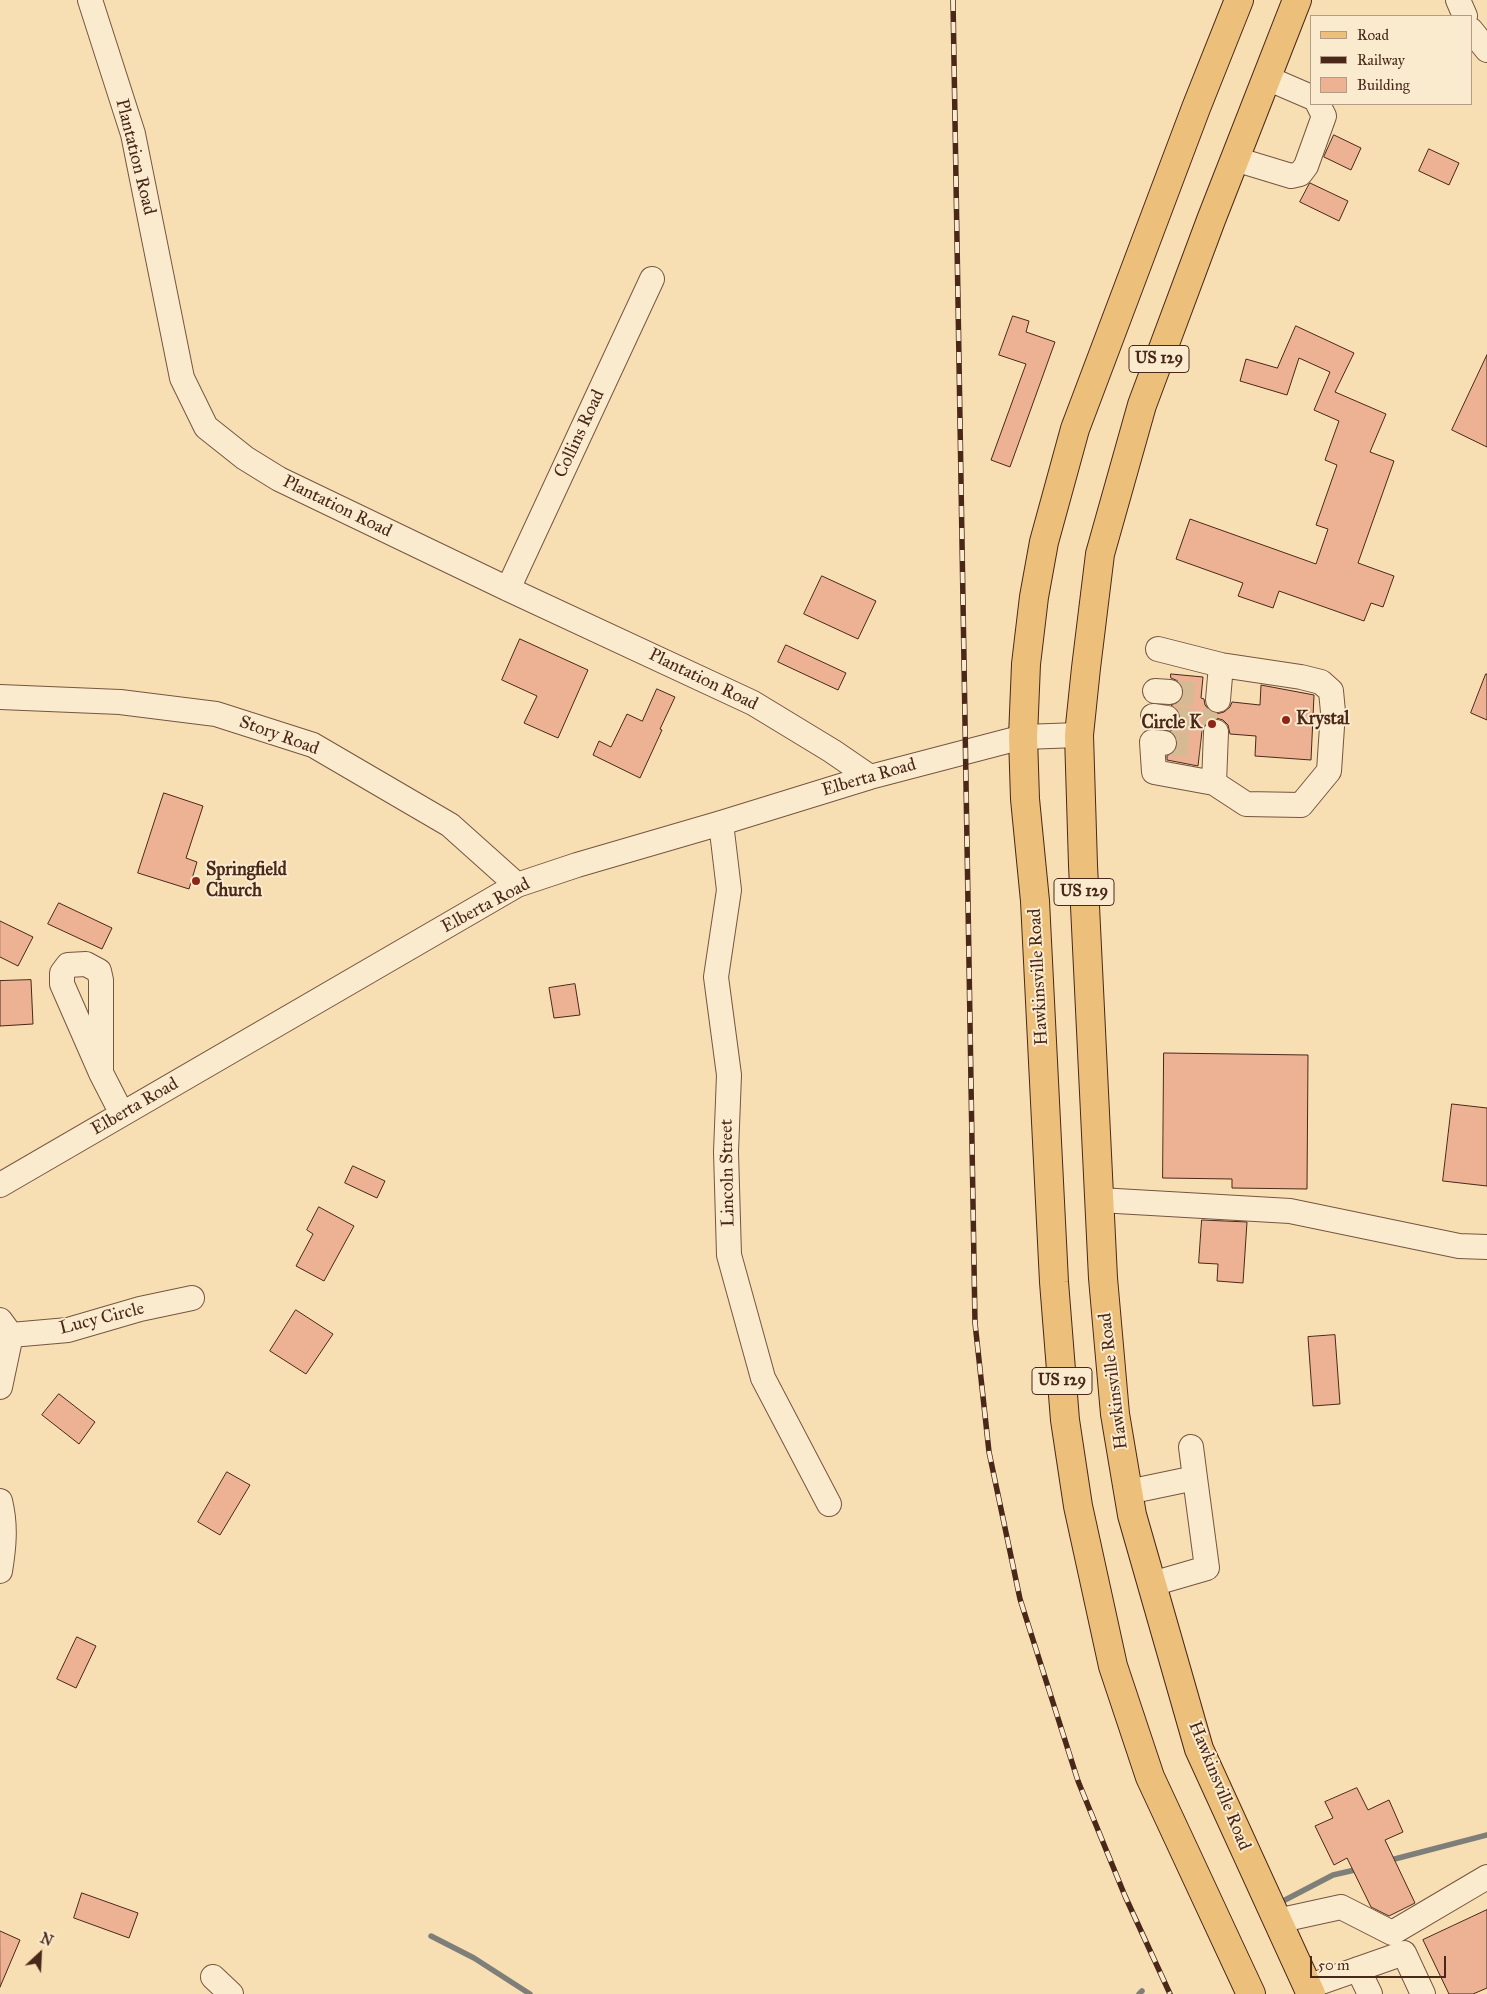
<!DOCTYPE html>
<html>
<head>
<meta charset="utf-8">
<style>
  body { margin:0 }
  #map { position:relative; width:1487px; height:1994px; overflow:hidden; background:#f8deb3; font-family:"IM FELL Great Primer",serif }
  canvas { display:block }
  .legend { position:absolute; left:1310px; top:15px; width:162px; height:90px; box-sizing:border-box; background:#faeace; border:1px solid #b39c86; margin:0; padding:6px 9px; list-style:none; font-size:15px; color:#49281a }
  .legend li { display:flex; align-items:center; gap:10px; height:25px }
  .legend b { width:25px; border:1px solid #b39c86 }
  .north { position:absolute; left:15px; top:1929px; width:50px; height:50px; -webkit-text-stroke:4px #faeace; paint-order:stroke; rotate:25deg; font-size:14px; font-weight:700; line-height:20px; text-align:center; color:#49281a }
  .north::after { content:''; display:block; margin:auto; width:18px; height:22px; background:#49281a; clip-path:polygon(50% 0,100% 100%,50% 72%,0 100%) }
  .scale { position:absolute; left:1310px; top:1956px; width:136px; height:22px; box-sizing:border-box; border:2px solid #49281a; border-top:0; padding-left:6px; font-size:15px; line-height:18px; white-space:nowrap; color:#49281a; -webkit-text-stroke:4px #faeace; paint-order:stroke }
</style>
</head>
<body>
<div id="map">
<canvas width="1487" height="1994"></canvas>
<ul class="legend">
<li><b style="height:6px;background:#ecbf7a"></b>Road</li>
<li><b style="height:6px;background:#49281a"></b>Railway</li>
<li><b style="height:14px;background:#ecb293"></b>Building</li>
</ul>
<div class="north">N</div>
<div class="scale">50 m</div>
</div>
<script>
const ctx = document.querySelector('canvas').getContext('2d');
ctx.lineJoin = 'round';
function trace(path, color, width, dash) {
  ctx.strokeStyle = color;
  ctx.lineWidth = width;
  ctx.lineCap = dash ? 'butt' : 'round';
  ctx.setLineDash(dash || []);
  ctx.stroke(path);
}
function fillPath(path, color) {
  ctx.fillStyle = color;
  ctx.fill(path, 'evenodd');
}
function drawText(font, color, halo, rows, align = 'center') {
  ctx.font = font + ' "IM FELL Great Primer",serif';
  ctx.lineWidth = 4;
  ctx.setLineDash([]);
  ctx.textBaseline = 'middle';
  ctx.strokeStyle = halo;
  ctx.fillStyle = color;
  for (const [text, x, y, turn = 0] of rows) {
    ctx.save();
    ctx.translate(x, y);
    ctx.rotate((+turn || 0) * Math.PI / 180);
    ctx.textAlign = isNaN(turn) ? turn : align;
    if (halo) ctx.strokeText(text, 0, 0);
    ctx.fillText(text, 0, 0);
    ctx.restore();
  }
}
trace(new Path2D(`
  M 1387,1861 L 1487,1835
  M 1285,1900 L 1333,1875 L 1359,1869
  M 431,1936 L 474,1958 L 530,1994
  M 1139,1994 L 1142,1991`), '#7e7f79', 5.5);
const building = new Path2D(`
  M 1334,135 L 1361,148 L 1351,170 L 1324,157 Z
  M 1429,149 L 1459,163 L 1449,185 L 1419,171 Z
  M 1310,183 L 1348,201 L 1339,221 L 1300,202 Z
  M 1013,316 L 1029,321 L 1026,332 L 1055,342 L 1010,467 L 991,460 L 1026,364 L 999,355 Z
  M 1296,326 L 1354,353 L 1335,392 L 1386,414 L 1370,452 L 1394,461 L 1358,563 L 1394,576 L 1383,607 L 1371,603 L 1364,621 L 1279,591 L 1273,608 L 1238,596 L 1243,583 L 1176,559 L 1190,519 L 1316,564 L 1328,529 L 1316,525 L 1337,465 L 1325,460 L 1339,421 L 1314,410 L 1330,372 L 1299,358 L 1287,395 L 1240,381 L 1246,359 L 1277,368 Z
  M 1487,355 L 1487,447 L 1452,430 Z
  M 822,576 L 876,601 L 858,639 L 804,614 Z
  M 520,639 L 588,670 L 558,738 L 524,723 L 537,696 L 502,680 Z
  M 786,645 L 846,673 L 838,690 L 778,662 Z
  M 1171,674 L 1203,677 L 1201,698 L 1204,699 L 1205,705 L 1210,711 L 1216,714 L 1224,712 L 1230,707 L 1232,702 L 1260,705 L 1261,685 L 1314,695 L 1311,760 L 1255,756 L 1256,736 L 1230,734 L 1228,725 L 1223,720 L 1216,718 L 1209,720 L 1202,731 L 1198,766 L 1167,760 L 1167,756 L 1175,751 L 1178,745 L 1176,737 L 1170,731 L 1177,727 L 1181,719 L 1180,712 L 1171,705 L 1181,700 L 1184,692 L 1182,686 L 1178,681 L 1171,678 Z
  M 1486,674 L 1487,674 L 1487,720 L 1471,713 Z
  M 657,689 L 675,697 L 660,729 L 662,730 L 640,778 L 593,755 L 599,741 L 611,747 L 627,714 L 642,721 Z
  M 164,793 L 203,806 L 186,858 L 197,862 L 189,889 L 138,873 Z
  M 59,903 L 112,928 L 102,949 L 48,924 Z
  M 0,921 L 33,937 L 18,966 L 0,957 Z
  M 31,980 L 33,1024 L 0,1026 L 0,981 Z
  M 575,984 L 580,1015 L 554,1018 L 549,988 Z
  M 1164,1053 L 1308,1055 L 1307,1189 L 1232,1188 L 1232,1179 L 1163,1178 Z
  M 1452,1104 L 1487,1108 L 1487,1186 L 1443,1181 Z
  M 353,1166 L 385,1181 L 377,1198 L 345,1183 Z
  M 319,1207 L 354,1226 L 324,1281 L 296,1266 L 313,1234 L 307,1230 Z
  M 1202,1220 L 1247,1222 L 1243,1283 L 1217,1281 L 1218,1264 L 1199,1263 Z
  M 296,1310 L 333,1334 L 306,1374 L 270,1351 Z
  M 1335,1335 L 1340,1404 L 1313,1406 L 1308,1337 Z
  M 59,1394 L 95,1422 L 79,1444 L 42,1415 Z
  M 227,1472 L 250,1485 L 220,1535 L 198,1522 Z
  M 77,1637 L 96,1646 L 76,1688 L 57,1679 Z
  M 1357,1788 L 1368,1810 L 1389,1800 L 1403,1832 L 1385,1840 L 1415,1903 L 1389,1916 L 1371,1907 L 1347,1858 L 1334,1865 L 1315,1826 L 1333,1818 L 1325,1802 Z
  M 82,1893 L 138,1913 L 129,1938 L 74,1918 Z
  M 1487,1910 L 1487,1988 L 1473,1994 L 1449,1994 L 1423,1940 Z
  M 0,1931 L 20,1940 L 0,1987 Z`);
fillPath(building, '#ecb293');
trace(building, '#49281a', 1);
trace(new Path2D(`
  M 1170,692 L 1201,695
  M 1167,718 L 1217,721
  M 1164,743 L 1200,746`), '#d5ba94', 24, [24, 12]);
const minor = new Path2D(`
  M 90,0 L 133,134 L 182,378 L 206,427 L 245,458 L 279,479 L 508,589 L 753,703 L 832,751 L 870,777
  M 1458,0 L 1465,16
  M 1471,30 L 1487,50
  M 1267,78 L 1311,97
  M 1235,159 L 1291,176 L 1300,174 L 1306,166 L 1324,116 L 1318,104
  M 508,589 L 652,279
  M 1158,649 L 1221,665 L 1301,677 L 1321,682 L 1331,691 L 1333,712 L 1329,771 L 1301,805 L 1246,804 L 1214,783 L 1154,772 L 1152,742 L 1164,743
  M 1155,691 L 1170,692
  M 0,697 L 120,702 L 216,714 L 313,745 L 450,825 L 517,885
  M 1218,700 L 1221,665
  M 1153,716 L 1167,718
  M 1214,783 L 1216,732
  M 721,823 L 729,890 L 716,977 L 729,1075 L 726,1152 L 729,1255 L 763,1378 L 829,1504
  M 101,1073 L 101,980 L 99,971 L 86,964 L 68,965 L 62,973 L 62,984 L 101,1073 L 122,1114
  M 0,1185 L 517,885 L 577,865 L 721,823 L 870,777 L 1023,737 L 1079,735
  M 1099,1200 L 1290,1211 L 1459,1246 L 1487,1247
  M 0,1320 L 11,1335 L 0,1387
  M 11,1335 L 68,1330 L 140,1309 L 192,1298
  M 1191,1447 L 1195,1478
  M 1128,1492 L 1195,1478 L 1207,1568 L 1152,1584
  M 0,1501 C 6,1525 4,1547 0,1571
  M 1277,1921 L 1341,1907 L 1392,1933 L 1487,1877
  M 1358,1969 L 1370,1994
  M 213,1977 L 231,1994
  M 1307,1987 L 1404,1953 L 1423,1994`);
const major = new Path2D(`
  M 1239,0 L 1196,108 L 1075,429 L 1044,542 L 1034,597 L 1026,664 L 1023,737 L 1025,799 L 1035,901 L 1054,1282 L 1065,1420 L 1078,1506 L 1113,1666 L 1150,1777 L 1251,1994
  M 1297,0 L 1211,220 L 1142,405 L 1100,554 L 1086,668 L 1079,735 L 1083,865 L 1103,1278 L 1115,1414 L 1132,1515 L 1199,1749 L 1311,1994`);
trace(minor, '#755640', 26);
trace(major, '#49281a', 30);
trace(minor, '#faeace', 24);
trace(major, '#ecbf7a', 28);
const rail = new Path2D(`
  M 953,0 L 975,1323 L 989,1452 L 1020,1599 L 1078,1781 L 1125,1896 L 1170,1994`);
trace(rail, '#49281a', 5.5);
trace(rail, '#faeace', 4, [11]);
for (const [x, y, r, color] of [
  [1286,720,5,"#8f2418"],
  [1212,724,5,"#8f2418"],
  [196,881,5,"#8f2418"]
]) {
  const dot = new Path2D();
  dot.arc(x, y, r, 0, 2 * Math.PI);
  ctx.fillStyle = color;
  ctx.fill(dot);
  trace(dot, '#faeace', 2);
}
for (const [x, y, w] of [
  [1159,359,60],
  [1084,892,60],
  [1062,1381,60]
]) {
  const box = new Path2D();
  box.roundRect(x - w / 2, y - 13.5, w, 27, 4);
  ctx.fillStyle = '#faeace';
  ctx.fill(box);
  trace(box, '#49281a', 1);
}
drawText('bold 16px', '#49281a', null, [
  ["US 129",1159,359],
  ["US 129",1084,892],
  ["US 129",1062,1381]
]);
drawText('18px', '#49281a', '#faeace', [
  ["Plantation Road",135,157,76],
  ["Collins Road",580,434,-65],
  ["Plantation Road",337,507,26],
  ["Plantation Road",703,680,26],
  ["Story Road",279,736,20],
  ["Elberta Road",869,778,-16],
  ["Elberta Road",486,906,-28],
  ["Hawkinsville Road",1039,977,-93],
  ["Elberta Road",135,1107,-30],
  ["Lincoln Street",728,1173,-91],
  ["Lucy Circle",102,1319,-14],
  ["Hawkinsville Road",1114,1381,-97],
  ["Hawkinsville Road",1219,1786,68]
]);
drawText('bold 18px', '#49281a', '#faeace', [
  ["Krystal",1296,720],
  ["Circle K",1202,724,"right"],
  ["Springfield",206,871],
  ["Church",206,892]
], 'left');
</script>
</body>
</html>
